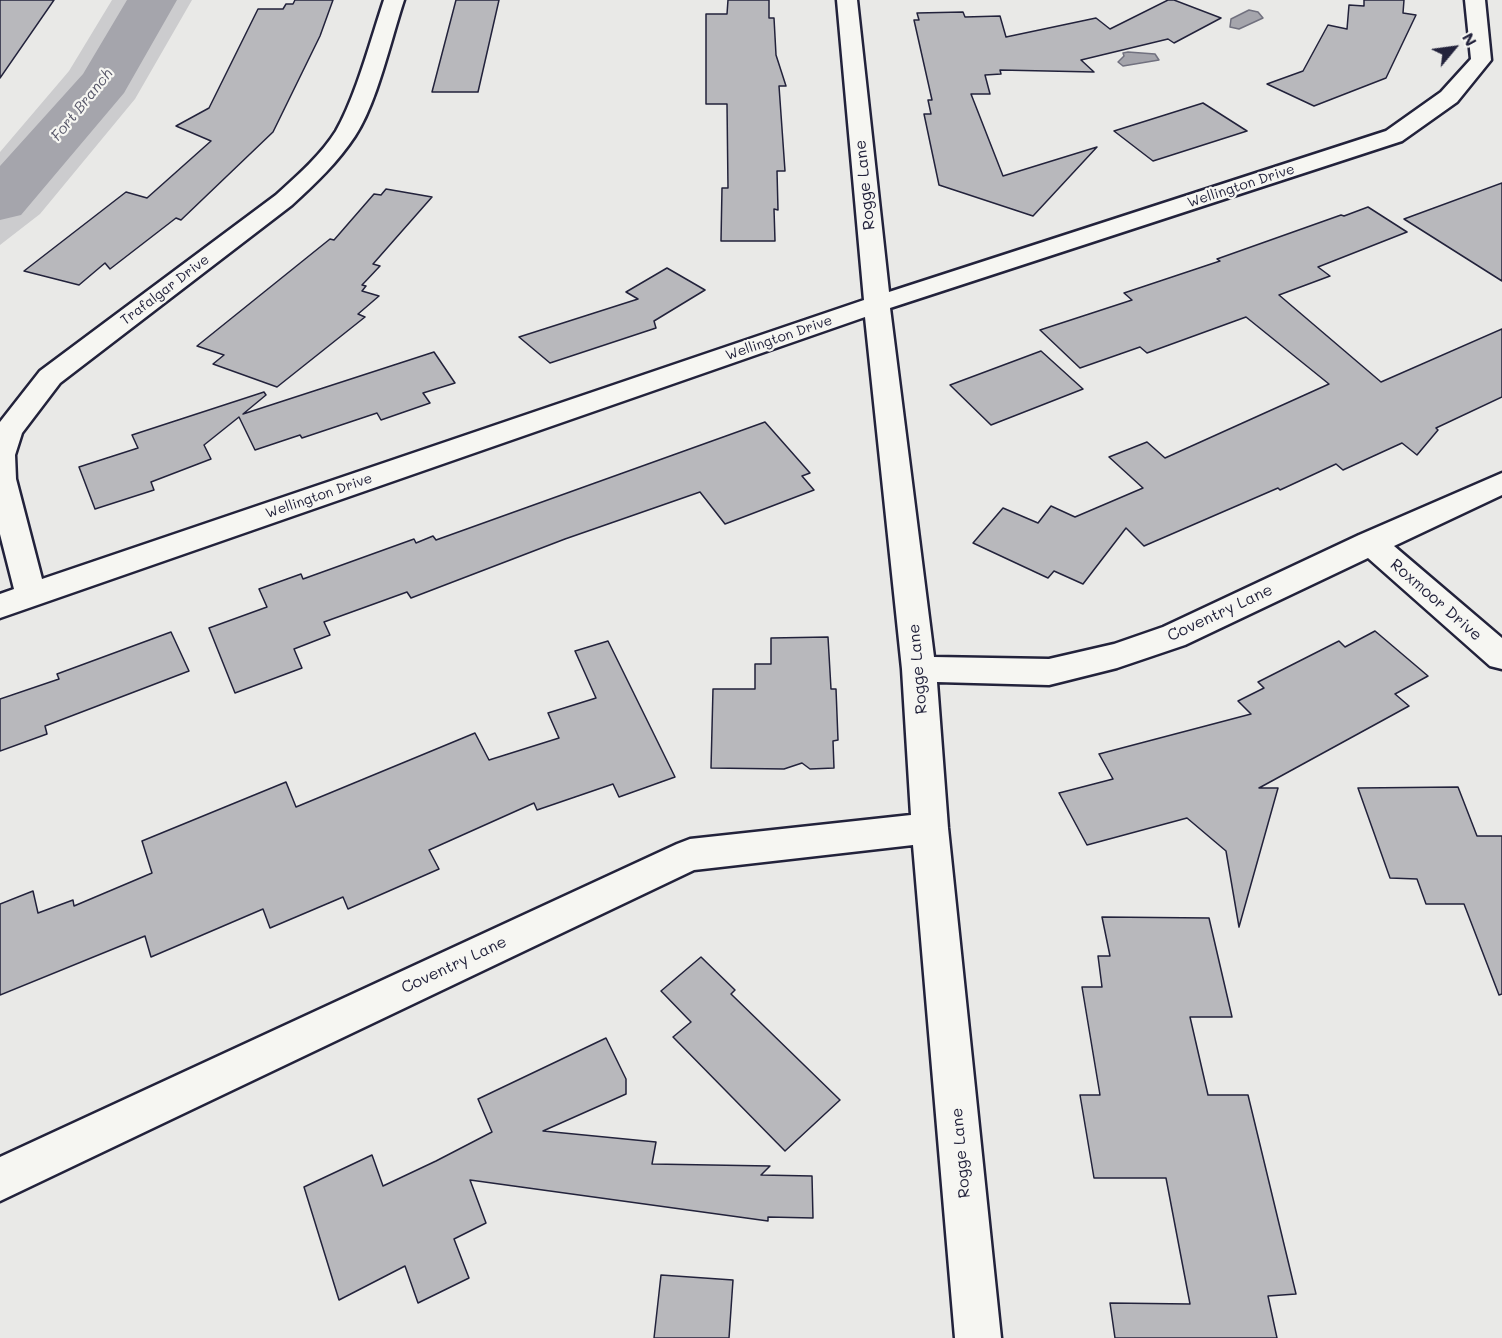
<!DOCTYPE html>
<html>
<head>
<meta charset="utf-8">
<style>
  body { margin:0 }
  #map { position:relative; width:1502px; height:1338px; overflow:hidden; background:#e9e9e7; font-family:Mali,sans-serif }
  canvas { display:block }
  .north { position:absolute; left:1424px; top:18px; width:60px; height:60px; -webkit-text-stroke:4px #f6f6f2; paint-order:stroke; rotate:61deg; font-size:16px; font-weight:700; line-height:24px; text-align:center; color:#22223b }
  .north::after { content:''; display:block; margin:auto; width:21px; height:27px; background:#22223b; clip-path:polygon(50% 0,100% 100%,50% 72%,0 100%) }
</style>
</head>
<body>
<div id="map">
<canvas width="1502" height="1338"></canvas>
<div class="north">N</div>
</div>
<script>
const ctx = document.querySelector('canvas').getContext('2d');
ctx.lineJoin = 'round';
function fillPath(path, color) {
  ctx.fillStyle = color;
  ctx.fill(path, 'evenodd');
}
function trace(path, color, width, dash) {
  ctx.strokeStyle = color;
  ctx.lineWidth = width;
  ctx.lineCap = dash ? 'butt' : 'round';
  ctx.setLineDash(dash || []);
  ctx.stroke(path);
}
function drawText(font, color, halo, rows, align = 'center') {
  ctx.font = font + ' Mali,sans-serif';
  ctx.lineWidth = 4.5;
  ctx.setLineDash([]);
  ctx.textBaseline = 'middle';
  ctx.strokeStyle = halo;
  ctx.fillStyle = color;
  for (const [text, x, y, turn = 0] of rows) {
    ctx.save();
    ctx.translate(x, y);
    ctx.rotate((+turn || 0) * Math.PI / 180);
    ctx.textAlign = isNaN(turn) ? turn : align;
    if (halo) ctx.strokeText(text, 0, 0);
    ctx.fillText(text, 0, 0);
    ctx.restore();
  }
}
fillPath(new Path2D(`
  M 112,0 L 192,0 L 135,99 L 40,214 L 0,245 L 0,152 L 69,71 Z`), '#ccccce');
const water = new Path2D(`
  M 1249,10 L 1258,12 L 1263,18 L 1239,29 L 1230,27 L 1231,19 Z
  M 1128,52 L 1155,54 L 1159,60 L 1123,66 L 1118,62 L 1124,56 L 1123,53 Z`);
fillPath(water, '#a5a5ac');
trace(water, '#71717f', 1.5);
fillPath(new Path2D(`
  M 127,0 L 177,0 L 124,93 L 21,215 L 0,220 L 0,166 L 83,74 Z`), '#a5a5ac');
const building = new Path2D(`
  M 0,0 L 54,0 L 0,78 Z
  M 295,0 L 333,0 L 320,36 L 273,132 L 181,220 L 176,218 L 110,269 L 105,263 L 79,285 L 24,271 L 126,192 L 147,198 L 211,141 L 176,126 L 209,108 L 258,9 L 283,9 L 286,4 L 293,4 Z
  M 456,0 L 499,0 L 478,92 L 432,92 Z
  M 728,0 L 769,0 L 769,18 L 774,18 L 776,55 L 786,86 L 779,86 L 785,171 L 777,171 L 778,210 L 774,209 L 775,241 L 721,241 L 722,188 L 728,188 L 727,104 L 706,104 L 706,14 L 727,14 Z
  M 1168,0 L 1174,0 L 1221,18 L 1174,43 L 1168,39 L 1081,60 L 1094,72 L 1000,70 L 1001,74 L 985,75 L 990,94 L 971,94 L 1003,176 L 1097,147 L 1033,216 L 939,185 L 924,114 L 931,114 L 928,100 L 932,100 L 914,20 L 919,20 L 917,13 L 963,12 L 965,17 L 1000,16 L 1006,37 L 1096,18 L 1110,29 Z
  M 1364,0 L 1404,0 L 1403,13 L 1416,15 L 1386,78 L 1314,106 L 1267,84 L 1303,71 L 1328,25 L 1347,29 L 1349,5 L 1364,6 Z
  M 1203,103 L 1247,131 L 1153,161 L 1114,131 Z
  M 1502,183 L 1502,281 L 1404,219 Z
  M 386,189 L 432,197 L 373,264 L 380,266 L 362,285 L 366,286 L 362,291 L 379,296 L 358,314 L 365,317 L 277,387 L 213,364 L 224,355 L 197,346 L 330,239 L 334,240 L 374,194 L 381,195 Z
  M 1368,207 L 1407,232 L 1318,267 L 1330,276 L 1279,295 L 1381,382 L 1502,329 L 1502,397 L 1436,428 L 1438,430 L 1417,455 L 1402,443 L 1343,470 L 1336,464 L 1280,490 L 1278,488 L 1144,546 L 1126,528 L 1083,584 L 1054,571 L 1048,578 L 973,543 L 1003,508 L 1038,523 L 1051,506 L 1075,517 L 1143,488 L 1109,457 L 1147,442 L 1165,458 L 1329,384 L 1246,317 L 1147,353 L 1140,347 L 1080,368 L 1040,330 L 1132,300 L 1124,293 L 1220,261 L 1217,259 L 1341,215 L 1344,216 Z
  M 667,268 L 705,290 L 654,321 L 656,328 L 550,363 L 519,337 L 638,299 L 626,292 Z
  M 1041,351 L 1083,389 L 991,425 L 950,385 Z
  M 434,352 L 455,383 L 423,393 L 430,403 L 381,420 L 377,413 L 302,438 L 300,435 L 255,450 L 239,417 L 204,445 L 211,459 L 151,482 L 154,490 L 95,509 L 79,467 L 138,448 L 132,435 L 264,392 L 266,395 L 243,414 Z
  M 765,422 L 810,473 L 802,476 L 814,490 L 725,524 L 700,492 L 565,539 L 411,598 L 407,592 L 324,622 L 330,635 L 294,649 L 302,668 L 235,693 L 209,628 L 267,607 L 259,589 L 301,574 L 303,579 L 414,539 L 416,543 L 433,536 L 436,540 Z
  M 1375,631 L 1428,676 L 1395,694 L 1409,706 L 1259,788 L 1278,788 L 1239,927 L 1226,851 L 1187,818 L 1087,845 L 1059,793 L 1113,779 L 1099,754 L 1251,714 L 1238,701 L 1264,688 L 1258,682 L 1339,641 L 1345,647 Z
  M 171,632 L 189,671 L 45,726 L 47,734 L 0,751 L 0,699 L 59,679 L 57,674 Z
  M 828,637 L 831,689 L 836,689 L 838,740 L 833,741 L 834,768 L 810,769 L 802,763 L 784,769 L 711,768 L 713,689 L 755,689 L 755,664 L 771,664 L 771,638 Z
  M 608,641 L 675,777 L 619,797 L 613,784 L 537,810 L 534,803 L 429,850 L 439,869 L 348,909 L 343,897 L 270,928 L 263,909 L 151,957 L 145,936 L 0,995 L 0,904 L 33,891 L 38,913 L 73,900 L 74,906 L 152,873 L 142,841 L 286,782 L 296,807 L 475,733 L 489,760 L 559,738 L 548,713 L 596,698 L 575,651 Z
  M 1458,787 L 1477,836 L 1502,836 L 1502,994 L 1499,995 L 1464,904 L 1426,904 L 1417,879 L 1390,878 L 1358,788 Z
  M 1102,917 L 1209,918 L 1232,1017 L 1190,1017 L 1208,1095 L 1248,1095 L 1296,1294 L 1268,1296 L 1277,1338 L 1115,1338 L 1110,1303 L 1190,1304 L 1166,1178 L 1094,1178 L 1080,1095 L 1100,1095 L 1082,987 L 1102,987 L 1098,956 L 1110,956 Z
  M 701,957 L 735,990 L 731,994 L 840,1100 L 785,1151 L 673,1037 L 691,1022 L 661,991 Z
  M 606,1038 L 626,1079 L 626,1094 L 543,1131 L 656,1142 L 652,1164 L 770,1166 L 761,1175 L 812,1176 L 813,1218 L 768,1217 L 768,1221 L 470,1180 L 486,1223 L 454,1239 L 469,1278 L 418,1303 L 405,1266 L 339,1300 L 304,1187 L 372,1155 L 383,1186 L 436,1161 L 492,1132 L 478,1099 Z
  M 661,1275 L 733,1280 L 729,1338 L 654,1338 Z`);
fillPath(building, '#b8b8bc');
trace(building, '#22223b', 1.5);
const minor = new Path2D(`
  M 384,0 L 404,0 C 391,39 377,103 355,136 C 338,162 315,184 292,205 L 60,383 L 22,433 L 15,455 L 16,479 L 42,579 L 864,300 L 837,0 L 857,0 L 889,292 L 1386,131 L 1441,92 L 1471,59 L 1465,0 L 1485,0 L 1491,60 L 1457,102 L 1402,141 L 890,308 L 934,657 L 1049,659 L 1114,644 L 1163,627 L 1359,535 L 1502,473 L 1502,495 L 1394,546 L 1502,638 L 1502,669 L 1490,666 L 1368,558 L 1185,645 L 1117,668 L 1049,685 L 937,682 L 948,828 L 1001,1338 L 955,1338 L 913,845 L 694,870 L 0,1201 L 0,1157 L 677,844 L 690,839 L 911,815 L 902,669 L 865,317 L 0,618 L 0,594 L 14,589 L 0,534 L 0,422 L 40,371 L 276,195 C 297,176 321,155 336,131 C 356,96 371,39 384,0 Z`);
trace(minor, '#22223b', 5);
fillPath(minor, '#f6f6f2');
drawText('14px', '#22223b', '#f6f6f2', [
  ["Wellington Drive",1241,186,-18],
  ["Trafalgar Drive",165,290,-37],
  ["Wellington Drive",779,338,-19],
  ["Wellington Drive",319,496,-19]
]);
drawText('italic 15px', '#565668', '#f6f6f2', [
  ["Fort Branch",82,105,-51]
]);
drawText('16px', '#22223b', '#f6f6f2', [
  ["Rogge Lane",865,185,-96],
  ["Roxmoor Drive",1436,600,41],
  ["Coventry Lane",1220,613,-25],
  ["Rogge Lane",918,669,-95],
  ["Coventry Lane",454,965,-25],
  ["Rogge Lane",961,1153,-95]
]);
</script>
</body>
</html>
